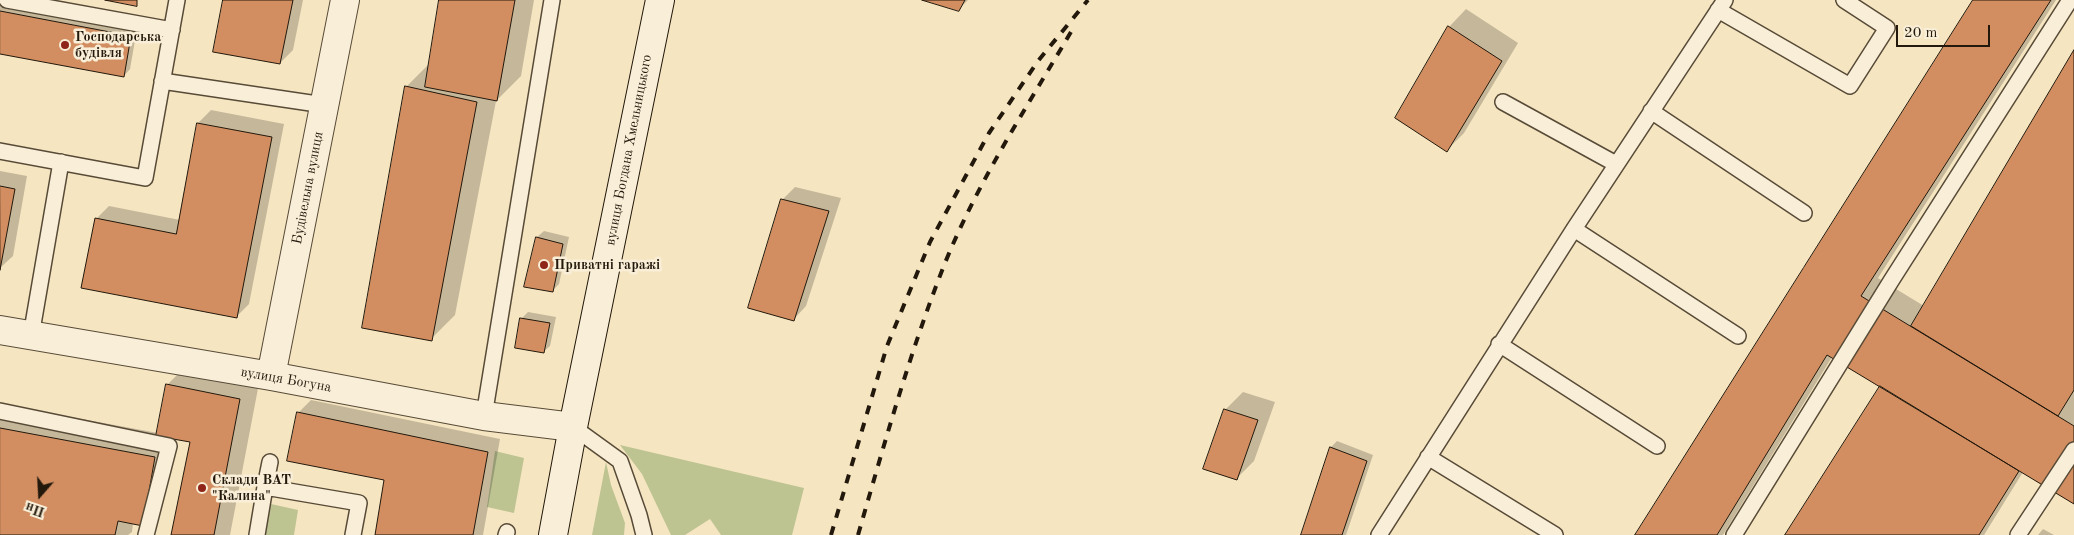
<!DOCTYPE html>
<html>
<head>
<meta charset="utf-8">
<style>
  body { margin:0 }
  #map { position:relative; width:2074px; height:535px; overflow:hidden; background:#f6e5c1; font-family:"Old Standard TT",serif }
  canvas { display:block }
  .north { position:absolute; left:15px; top:470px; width:50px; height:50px; -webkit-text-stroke:4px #f9eed7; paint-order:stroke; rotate:199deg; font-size:14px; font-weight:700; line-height:20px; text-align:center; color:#22180b }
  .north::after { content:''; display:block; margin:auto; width:18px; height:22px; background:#22180b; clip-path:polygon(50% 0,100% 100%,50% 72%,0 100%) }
  .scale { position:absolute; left:1896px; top:25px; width:94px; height:22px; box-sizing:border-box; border:2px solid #22180b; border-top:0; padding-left:6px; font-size:15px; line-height:18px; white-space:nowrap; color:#22180b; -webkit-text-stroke:4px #f9eed7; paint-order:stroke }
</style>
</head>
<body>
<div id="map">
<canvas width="2074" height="535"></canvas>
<div class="north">Пн</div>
<div class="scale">20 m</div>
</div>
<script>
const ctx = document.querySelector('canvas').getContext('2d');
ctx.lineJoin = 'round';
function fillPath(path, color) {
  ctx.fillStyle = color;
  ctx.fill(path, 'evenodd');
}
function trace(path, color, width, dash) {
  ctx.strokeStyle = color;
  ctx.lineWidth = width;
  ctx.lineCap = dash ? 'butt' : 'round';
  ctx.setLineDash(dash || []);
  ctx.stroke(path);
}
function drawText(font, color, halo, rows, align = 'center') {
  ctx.font = font + ' "Old Standard TT",serif';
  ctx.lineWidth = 5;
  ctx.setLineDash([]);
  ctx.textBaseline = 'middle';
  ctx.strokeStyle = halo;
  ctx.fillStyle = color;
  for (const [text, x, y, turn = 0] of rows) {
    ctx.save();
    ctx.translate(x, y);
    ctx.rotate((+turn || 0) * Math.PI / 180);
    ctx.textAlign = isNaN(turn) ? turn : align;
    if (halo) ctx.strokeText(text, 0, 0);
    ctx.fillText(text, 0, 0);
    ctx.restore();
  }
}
fillPath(new Path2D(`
  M 620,445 L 804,488 L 792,535 L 721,535 L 710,519 L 685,535 L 671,535 L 642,474 Z
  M 495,451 L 524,458 L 514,513 L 487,507 Z
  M 606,462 L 611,485 L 625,523 L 624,535 L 592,535 Z
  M 271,504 L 298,510 L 294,535 L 265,535 Z`), '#bdc492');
fillPath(new Path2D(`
  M 225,0 L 303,0 L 293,50 L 280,63 Z
  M 440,0 L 534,0 L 521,76 L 496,101 L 455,315 L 431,339 L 406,87 L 430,63 Z
  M 926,0 L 968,0 L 958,10 Z
  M 1975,0 L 2056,0 L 1878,278 L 1924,306 L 2074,53 L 2074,503 L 2023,472 L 1984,535 L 1787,535 L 1881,386 L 1832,357 L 1723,535 L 1637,535 Z
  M 0,3 L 137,29 L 130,69 L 124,76 L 0,53 Z
  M 1466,9 L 1518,43 L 1464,133 L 1446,151 L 1449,27 Z
  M 211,110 L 284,124 L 249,304 L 236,317 L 96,219 L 109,206 L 180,220 L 198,123 Z
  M 0,171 L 27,176 L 13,256 L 0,268 Z
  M 795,187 L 841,198 L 806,306 L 794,319 L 782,200 Z
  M 544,231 L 569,237 L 559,284 L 552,291 L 537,237 Z
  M 528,312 L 556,317 L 550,346 L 543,352 L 521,319 Z
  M 188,364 L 260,378 L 230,535 L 173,535 L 191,441 L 175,438 L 163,503 L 142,524 L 133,523 L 132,532 L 128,535 L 0,535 L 0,404 L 158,433 L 167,385 Z
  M 1243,392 L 1275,402 L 1254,461 L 1237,478 L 1225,410 Z
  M 311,400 L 500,439 L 483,535 L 376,535 L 386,479 L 298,413 Z
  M 1337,441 L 1373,455 L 1346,535 L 1303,535 L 1331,447 Z
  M 2043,529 L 2054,535 L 2038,535 Z`), '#0003');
const building = new Path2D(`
  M 105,0 L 137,0 L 137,6 Z
  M 223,0 L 293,0 L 280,64 L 213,52 Z
  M 439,0 L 515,0 L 497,101 L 425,87 Z
  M 922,0 L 965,0 L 959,11 Z
  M 1973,0 L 2051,0 L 1861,296 L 2074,426 L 2074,504 L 1827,355 L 1717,535 L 1635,535 Z
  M 0,11 L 131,36 L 124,77 L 0,54 Z
  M 1448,26 L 1502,61 L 1447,152 L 1395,118 Z
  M 2074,50 L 2074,390 L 2058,416 L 1911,326 Z
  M 405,86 L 477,102 L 432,341 L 362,328 Z
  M 197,123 L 272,137 L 237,318 L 81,288 L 95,218 L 176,234 Z
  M 0,186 L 15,189 L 0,270 Z
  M 781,199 L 829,211 L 794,321 L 748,308 Z
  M 536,237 L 563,244 L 553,292 L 524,287 Z
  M 520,318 L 550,323 L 544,353 L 515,348 Z
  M 166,384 L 240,399 L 214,535 L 171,535 L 190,442 L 156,436 Z
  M 1880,386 L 2019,471 L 1979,535 L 1785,535 Z
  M 1224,409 L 1258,420 L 1237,480 L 1203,469 Z
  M 297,412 L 488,452 L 473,535 L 375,535 L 384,480 L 287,461 Z
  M 0,428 L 155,457 L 143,526 L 118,521 L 115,535 L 0,535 Z
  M 1330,447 L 1367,461 L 1342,535 L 1301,535 Z`);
fillPath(building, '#d28e61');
trace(building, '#22180b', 1);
const lane = new Path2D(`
  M 7,0 L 172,30
  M 1718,10 L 1850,86 L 1887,28 L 1844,0
  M 162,81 L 324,105
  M 1503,102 L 1616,164
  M 1651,111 L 1804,213
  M 0,151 L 145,178 L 177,0
  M 1574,229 L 1738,336
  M 31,336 L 61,162
  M 1499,344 L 1657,446
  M 0,411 L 169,446 L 146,535
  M 484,416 L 552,0
  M 573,427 L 620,461 L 639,515 L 644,535
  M 1428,457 L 1555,535
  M 265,487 L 270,462
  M 257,535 L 265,487 L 359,503 L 353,535
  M 506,535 L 507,532
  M 1379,535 L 1574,229 L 1725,0
  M 1734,535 L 1891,281 L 2070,0
  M 2018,535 L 2074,450`);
const street = new Path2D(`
  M 0,330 L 271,376 L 484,416 L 573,427
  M 271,376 L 345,0`);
const secondary = new Path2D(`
  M 553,535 L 573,427 L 660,0`);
trace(lane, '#574b38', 18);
trace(street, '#574b38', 30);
trace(secondary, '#22180b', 30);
trace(lane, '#f9eed7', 15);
trace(street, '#f9eed7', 28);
trace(secondary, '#f9eed7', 28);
trace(new Path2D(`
  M 831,535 L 887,346 L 930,242 L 989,133 L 1038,61 L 1088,0
  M 858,535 C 884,445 909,355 943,268 C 977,182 1029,104 1075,25`), '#22180b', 4, [9, 9]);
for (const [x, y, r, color] of [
  [65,45,5,"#8f2418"],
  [544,265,5,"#8f2418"],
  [202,488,5,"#8f2418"]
]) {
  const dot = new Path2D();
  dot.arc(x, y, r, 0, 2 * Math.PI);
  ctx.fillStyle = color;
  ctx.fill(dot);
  trace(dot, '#f9eed7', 2);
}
drawText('bold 14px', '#22180b', '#f9eed7', [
  ["Господарська",75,37],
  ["будівля",75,53],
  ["Приватні гаражі",554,265],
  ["Склади ВАТ",212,480],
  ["\"Калина\"",212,496]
], 'left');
drawText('14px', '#22180b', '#f9eed7', [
  ["вулиця Богдана Хмельницького",629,150,-79],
  ["Будівельна вулиця",308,188,-79],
  ["вулиця Богуна",286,380,10]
]);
</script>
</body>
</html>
